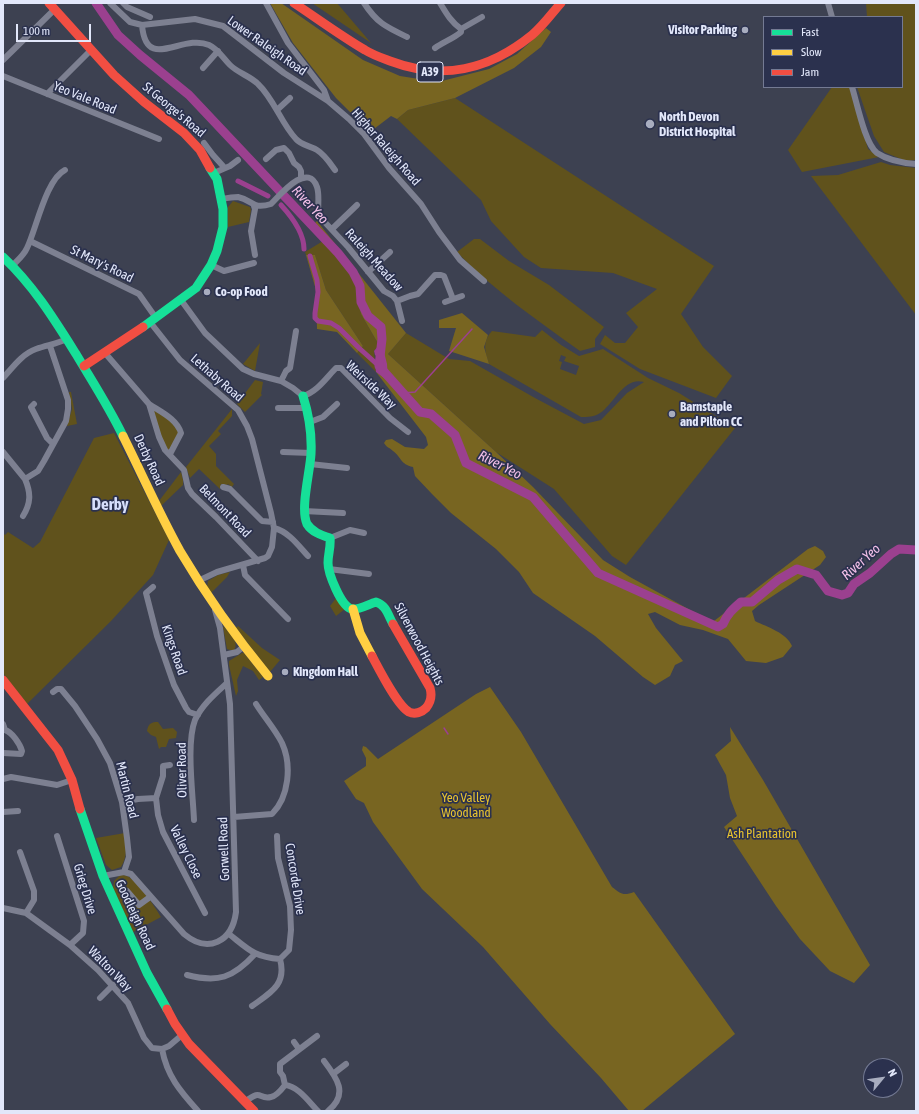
<!DOCTYPE html>
<html>
<head>
<meta charset="utf-8">
<style>
  body { margin:0 }
  #map { position:relative; width:919px; height:1114px; overflow:hidden; background:#3d4151; font-family:"Asap Condensed",sans-serif }
  canvas { display:block }
  .frame { position:absolute; inset:0; border:4px solid #e2e7fa; pointer-events:none }
  .legend { position:absolute; left:763px; top:16px; width:140px; height:72px; box-sizing:border-box; background:#2b314e; border:1px solid #747a93; margin:0; padding:5px 7px; list-style:none; font-size:12px; color:#e2e7fa }
  .legend li { display:flex; align-items:center; gap:8px; height:20px }
  .legend b { width:20px; border:1px solid #747a93 }
  .north { position:absolute; left:863px; top:1058px; width:40px; height:40px; box-sizing:border-box; background:#2b314e; border:1px solid #747a93; border-radius:50%; rotate:61deg; font-size:11px; font-weight:700; line-height:16px; text-align:center; color:#e2e7fa }
  .north::after { content:''; display:block; margin:auto; width:14px; height:18px; background:#a8adbf; clip-path:polygon(50% 0,100% 100%,50% 72%,0 100%) }
  .scale { position:absolute; left:16px; top:24px; width:75px; height:18px; box-sizing:border-box; border:2px solid #e2e7fa; border-top:0; padding-left:5px; font-size:12px; line-height:14px; white-space:nowrap; color:#e2e7fa; -webkit-text-stroke:3px #2b314e; paint-order:stroke }
</style>
</head>
<body>
<div id="map">
<canvas width="919" height="1114"></canvas>
<div class="frame"></div>
<ul class="legend">
<li><b style="height:5px;background:#16e098"></b>Fast</li>
<li><b style="height:5px;background:#ffcf43"></b>Slow</li>
<li><b style="height:5px;background:#f24e42"></b>Jam</li>
</ul>
<div class="north">N</div>
<div class="scale">100 m</div>
</div>
<script>
const ctx = document.querySelector('canvas').getContext('2d');
ctx.lineJoin = 'round';
function fillPath(path, color) {
  ctx.fillStyle = color;
  ctx.fill(path, 'evenodd');
}
function trace(path, color, width, dash) {
  ctx.strokeStyle = color;
  ctx.lineWidth = width;
  ctx.lineCap = dash ? 'butt' : 'round';
  ctx.setLineDash(dash || []);
  ctx.stroke(path);
}
function drawText(font, color, halo, rows, align = 'center') {
  ctx.font = font + ' "Asap Condensed",sans-serif';
  ctx.lineWidth = 3.5;
  ctx.setLineDash([]);
  ctx.textBaseline = 'middle';
  ctx.strokeStyle = halo;
  ctx.fillStyle = color;
  for (const [text, x, y, turn = 0] of rows) {
    ctx.save();
    ctx.translate(x, y);
    ctx.rotate((+turn || 0) * Math.PI / 180);
    ctx.textAlign = isNaN(turn) ? turn : align;
    if (halo) ctx.strokeText(text, 0, 0);
    ctx.fillText(text, 0, 0);
    ctx.restore();
  }
}
fillPath(new Path2D(`
  M 312,3 L 337,3 L 371,43 Z
  M 866,3 L 916,3 L 916,160 L 906,161 L 884,152 L 874,136 L 857,87 L 902,87 L 902,17 L 867,17 Z
  M 832,87 L 850,87 L 868,149 L 879,157 L 802,172 L 788,150 Z
  M 455,98 L 714,266 L 681,314 L 703,347 L 732,376 L 716,398 L 640,369 L 600,344 L 605,335 L 615,343 L 625,343 L 638,327 L 626,313 L 657,289 L 613,273 L 541,268 L 524,257 L 491,221 L 481,200 L 397,119 L 408,110 Z
  M 881,162 L 890,165 L 916,168 L 916,315 L 811,176 L 838,175 Z
  M 233,201 L 250,207 L 251,210 L 249,222 L 228,227 L 228,207 Z
  M 474,239 L 480,239 L 509,261 L 549,285 L 604,327 L 595,339 L 595,347 L 580,351 C 537,320 493,290 457,252 Z
  M 323,241 L 353,275 L 361,314 L 379,345 L 374,351 L 376,372 L 357,353 L 363,346 L 326,290 L 315,255 L 306,255 L 305,252 Z
  M 542,330 L 561,345 L 579,356 L 603,349 L 648,378 L 679,393 L 735,428 L 626,565 L 612,556 L 554,489 L 496,452 L 388,354 L 406,333 L 449,359 L 470,361 L 535,398 L 584,424 L 601,420 L 627,393 L 644,382 C 624,376 614,404 600,413 C 595,417 587,417 581,417 L 489,364 C 485,351 482,342 492,331 L 535,337 ZM 561,355 L 566,357 L 564,361 L 579,366 L 576,375 L 560,369 L 562,362 L 559,361 Z
  M 260,343 L 255,371 L 243,364 Z
  M 255,380 L 263,382 L 261,394 L 262,395 L 245,412 L 237,404 Z
  M 69,392 L 71,392 L 77,424 L 67,426 L 72,409 Z
  M 149,405 L 171,419 L 181,433 L 170,454 L 166,450 Z
  M 232,409 L 232,416 L 218,431 L 221,434 L 209,446 L 216,454 L 216,466 L 234,484 L 232,487 L 228,484 L 227,485 L 221,484 L 220,489 L 199,469 L 190,478 L 186,467 Z
  M 114,433 L 169,540 L 153,575 L 111,621 L 27,704 L 3,673 L 3,533 L 5,535 L 8,532 L 33,548 L 40,542 L 94,438 Z
  M 181,472 L 183,480 L 183,485 L 162,505 L 161,505 L 159,501 Z
  M 230,572 L 227,577 L 211,593 L 207,587 L 208,581 L 218,575 Z
  M 337,597 L 345,609 L 336,616 L 330,606 Z
  M 238,626 L 262,648 L 280,660 L 270,672 L 236,628 Z
  M 223,627 L 224,627 C 229,633 240,642 234,650 L 230,650 L 227,649 Z
  M 242,653 L 244,653 L 263,677 L 259,680 L 253,671 L 243,666 L 237,680 L 238,691 L 236,696 L 229,665 L 229,661 Z
  M 155,722 L 158,722 L 163,729 L 173,728 L 177,732 L 176,738 L 169,739 L 166,747 L 161,747 L 159,749 L 156,737 L 151,735 L 147,731 C 148,726 149,723 155,722 Z
  M 125,833 C 126,845 128,856 121,867 L 112,870 L 106,865 L 96,838 Z
  M 120,875 C 122,875 125,875 127,876 C 137,880 155,907 161,917 L 133,932 L 113,888 L 114,881 Z`), '#60521c');
fillPath(new Path2D(`
  M 270,3 L 281,3 L 363,60 L 400,76 L 438,82 L 489,69 L 517,54 L 546,28 L 551,32 L 541,47 L 514,68 L 455,98 L 408,110 L 397,119 L 391,116 L 370,132 L 336,98 L 293,43 Z
  M 317,221 L 406,333 L 388,354 L 496,452 L 533,487 L 603,560 L 630,577 L 692,611 L 714,621 L 808,549 L 815,546 L 823,551 L 826,557 L 820,565 L 759,605 L 752,611 L 755,621 C 767,627 787,633 792,646 L 783,657 L 766,663 L 746,661 L 728,639 L 703,630 L 680,625 L 655,612 L 648,614 L 656,628 L 683,661 L 675,665 L 670,676 L 655,685 L 643,677 L 595,636 L 533,593 L 519,572 L 496,549 L 451,513 L 432,494 L 415,476 L 413,467 C 400,464 402,458 393,451 C 389,447 387,448 384,443 L 386,440 L 392,439 L 405,447 L 424,449 L 428,445 L 426,437 L 376,372 L 388,380 L 383,348 L 379,345 L 361,314 L 353,276 L 311,227 Z
  M 306,255 L 315,255 L 326,290 L 363,346 L 357,353 L 337,332 L 317,329 L 316,290 Z
  M 462,313 L 488,335 L 484,347 L 489,364 L 449,351 L 456,328 L 439,328 L 439,320 Z
  M 490,687 L 521,732 L 612,887 C 621,894 623,896 634,892 L 735,1034 L 642,1111 L 629,1111 L 601,1078 L 550,1024 L 483,947 L 422,889 L 373,822 L 364,803 L 356,799 L 344,781 L 366,766 L 366,758 L 362,750 L 363,746 L 366,747 L 378,759 L 476,694 Z
  M 730,727 L 763,780 L 870,965 L 854,983 L 830,971 L 800,939 L 776,906 L 724,827 L 737,816 L 730,798 L 726,775 L 715,755 L 731,741 Z`), '#786521');
fillPath(new Path2D(`
  M 379,345 L 383,348 L 387,364 L 388,381 L 376,372 L 375,363 L 379,358 L 375,355 L 374,351 Z`), '#9b408f');
trace(new Path2D(`
  M 403,393 L 415,392 L 472,329
  M 444,728 L 448,734`), '#9b408f', 1.5);
trace(new Path2D(`
  M 238,181 L 268,196
  M 281,205 C 292,217 304,233 304,249
  M 310,256 L 317,280 L 318,292 L 315,313 L 315,318 L 318,321 L 331,323 L 339,328 L 359,348 L 379,366`), '#9b408f', 5);
trace(new Path2D(`
  M 96,3 L 118,35 L 140,55 L 189,95 L 338,253 L 353,272 L 360,286 L 361,302 L 368,316 L 381,327 L 382,339 L 379,366 L 420,412 L 431,414 L 455,435 L 466,463 L 533,497 L 598,573 L 718,627 L 723,624 C 727,614 733,609 741,602 L 752,602 L 778,580 L 797,569 L 816,575 L 828,591 L 842,595 L 848,593 L 854,584 L 870,573 L 891,554 L 899,549 L 916,550`), '#9b408f', 9);
trace(new Path2D(`
  M 110,3 L 130,22 L 142,25 L 195,19 L 223,26 L 284,73 L 328,101
  M 123,3 L 127,7 L 150,17
  M 266,3 L 288,43 L 324,90 L 328,101 L 349,119 L 364,134 L 389,168 L 421,204 L 439,232 L 460,260 L 484,281
  M 364,3 C 377,23 386,27 407,37
  M 440,3 C 446,13 451,22 461,29
  M 828,3 L 832,17
  M 142,25 C 146,73 182,33 209,45 C 218,49 223,58 230,65 C 238,73 250,76 258,84 C 274,99 281,123 296,139 C 301,145 310,146 317,150 C 325,155 330,163 335,170
  M 435,48 C 443,42 453,39 461,32 L 461,29 L 482,17
  M 3,60 L 55,9
  M 203,68 L 218,51
  M 3,76 L 159,139
  M 852,87 C 857,103 865,144 877,153 C 889,161 903,163 916,164
  M 47,94 L 91,50
  M 277,110 L 290,98
  M 204,143 L 213,155 L 223,166 L 223,169 L 214,173
  M 266,159 L 276,150 L 284,148 L 289,153 L 294,163 L 299,167 L 301,171 L 301,178
  M 223,169 L 230,166 L 238,160
  M 222,199 C 227,198 232,197 238,197 C 253,200 252,210 271,204 C 280,195 308,161 317,187 C 320,196 317,206 319,216 L 348,247 L 384,291 L 393,296 L 397,301 L 402,321
  M 254,206 L 255,209 L 251,231 L 255,255
  M 332,229 L 357,205
  M 30,241 L 139,294 L 156,318
  M 13,265 C 18,260 24,255 27,248 C 36,230 46,179 65,170
  M 211,265 L 224,271 L 254,263
  M 368,272 L 390,252
  M 181,300 L 205,333 L 243,369 L 254,374 L 281,381 L 293,388 L 303,396 C 317,392 326,378 336,368 L 341,368 L 390,418 L 408,432
  M 397,301 L 410,296 L 418,294 L 435,275 L 441,275 L 444,276 L 453,299
  M 445,302 L 462,296
  M 150,322 L 180,360 L 238,410 L 247,426 L 252,439 L 271,513 L 274,528 L 272,547 L 268,556 L 265,558 L 217,572 L 198,581
  M 105,353 L 149,404 L 159,437 L 165,450 L 184,470 L 188,488 L 192,494 L 216,517 L 258,561
  M 3,378 C 13,367 22,354 36,349 C 47,345 56,344 67,339
  M 281,381 L 286,371 L 290,368 L 296,331
  M 34,404 L 31,407 L 47,438 L 53,444
  M 149,404 C 161,412 177,419 181,433 L 170,454
  M 278,408 L 307,408
  M 310,422 L 323,417 L 337,404
  M 3,452 L 25,479 L 38,471 L 44,461 L 66,421 L 68,409 L 68,400 L 50,346
  M 283,452 L 311,453
  M 310,464 L 347,468
  M 223,487 L 230,489 L 262,521 L 273,522
  M 304,511 L 343,513
  M 23,516 C 31,503 31,493 25,479
  M 274,528 C 289,532 298,545 308,556
  M 330,538 L 350,530 L 364,533
  M 243,565 L 245,575 L 288,619
  M 329,569 L 369,574
  M 153,587 L 146,593 L 157,636 L 174,685 L 186,708 L 189,712 L 198,715
  M 224,655 L 237,652 L 243,647
  M 53,692 L 57,689 L 61,689 L 75,706 L 97,739 L 110,763 L 122,802 L 127,838 L 129,857 L 124,872
  M 3,724 L 5,730 C 12,732 20,744 22,751 L 21,754 L 3,753
  M 3,779 L 11,777 L 57,785 L 72,780
  M 156,798 L 163,776 L 163,766 L 170,765
  M 122,802 L 138,799 L 156,798 L 158,815 L 163,832 L 205,913
  M 3,812 L 18,811
  M 234,817 L 272,814 C 289,797 292,765 282,743 C 275,729 264,717 256,704
  M 194,820 C 193,795 186,743 195,720 C 202,705 215,694 227,683
  M 57,836 L 84,921 L 83,933 L 70,945
  M 20,852 L 34,891 L 34,900 L 26,913
  M 103,876 L 124,872 L 131,874 L 184,934 C 208,954 232,942 236,912 L 230,704 L 220,628 L 215,610
  M 127,891 L 139,905 L 150,897
  M 3,908 L 26,913 L 70,945 L 98,970 L 128,1003 L 144,1038 L 152,1048 L 162,1049 L 169,1046 L 182,1035
  M 229,934 C 248,949 254,957 280,959 L 289,950 L 291,930 L 290,906 L 278,858 L 277,836
  M 187,975 C 218,983 233,978 255,954
  M 100,998 L 113,985
  M 252,1006 C 270,993 287,985 280,959
  M 294,1042 L 299,1049
  M 162,1049 C 167,1076 180,1091 198,1111
  M 324,1061 C 337,1078 349,1094 328,1111
  M 333,1074 L 346,1064
  M 285,1085 L 283,1076 L 280,1072 L 280,1064 L 317,1036
  M 245,1102 C 262,1088 258,1100 271,1097 C 277,1096 282,1089 285,1085 C 298,1086 309,1102 318,1111`), '#7d8091', 6);
trace(new Path2D(`
  M 3,257 C 33,285 54,319 76,354 C 92,381 109,407 123,436
  M 143,327 L 196,288 L 211,265 L 217,251 L 223,227 L 223,209 L 217,179 L 210,168
  M 303,396 C 309,415 312,434 311,454 C 310,472 300,509 307,524 C 312,532 321,535 330,538 C 331,547 328,554 328,563 C 328,573 341,607 352,609 C 359,610 369,604 376,602 C 386,605 388,615 393,624
  M 80,809 L 103,876 L 147,973 L 167,1009`), '#16e098', 9);
trace(new Path2D(`
  M 123,436 C 142,474 159,513 180,551 C 206,595 235,636 268,676
  M 353,609 L 360,633 L 372,656`), '#ffcf43', 9);
trace(new Path2D(`
  M 49,3 L 114,75 L 144,102 L 184,133 L 200,150 L 210,168
  M 294,3 C 318,19 341,36 365,50 C 373,55 382,58 390,61 C 443,81 489,70 532,35 C 543,26 552,13 561,3
  M 84,366 L 143,327
  M 372,656 C 379,669 397,705 409,712 C 415,715 422,712 426,708 C 431,702 432,695 430,688 L 393,624
  M 3,680 L 58,750 L 72,780 L 80,809
  M 167,1009 L 175,1024 L 189,1044 L 254,1111`), '#f24e42', 9);
for (const [x, y, r, color] of [
  [745,30,4,"#a8adbf"],
  [650,124,5,"#a8adbf"],
  [207,292,4,"#a8adbf"],
  [672,414,4,"#a8adbf"],
  [285,672,4,"#a8adbf"]
]) {
  const dot = new Path2D();
  dot.arc(x, y, r, 0, 2 * Math.PI);
  ctx.fillStyle = color;
  ctx.fill(dot);
  trace(dot, '#2b314e', 1.5);
}
for (const [x, y, w] of [
  [430,72,26]
]) {
  const box = new Path2D();
  box.roundRect(x - w / 2, y - 10, w, 20, 3);
  ctx.fillStyle = '#2b314e';
  ctx.fill(box);
  trace(box, '#e2e7fa', 1);
}
drawText('bold 12px', '#e2e7fa', null, [
  ["A39",430,72]
]);
drawText('bold 13px', '#e2e7fa', '#2b314e', [
  ["Visitor Parking",737,30,"right"],
  ["North Devon",659,117],
  ["District Hospital",659,132],
  ["Co-op Food",215,292],
  ["Barnstaple",680,407],
  ["and Pilton CC",680,422],
  ["Kingdom Hall",293,672]
], 'left');
drawText('13px', '#e2e7fa', '#2b314e', [
  ["Lower Raleigh Road",267,46,35],
  ["Yeo Vale Road",85,98,22],
  ["St George's Road",174,110,40],
  ["Higher Raleigh Road",386,147,49],
  ["Raleigh Meadow",374,260,48],
  ["St Mary's Road",102,264,26],
  ["Lethaby Road",217,378,41],
  ["Weirside Way",371,385,43],
  ["Derby Road",149,460,65],
  ["Belmont Road",225,511,46],
  ["Silverwood Heights",419,644,62],
  ["Kings Road",174,650,71],
  ["Oliver Road",182,770,-91],
  ["Martin Road",127,790,76],
  ["Gorwell Road",224,849,-92],
  ["Valley Close",186,852,64],
  ["Concorde Drive",295,879,81],
  ["Grieg Drive",85,889,73],
  ["Goodleigh Road",135,915,65],
  ["Walton Way",110,969,46]
]);
drawText('13px', '#e8c32f', '#2b314e', [
  ["Yeo Valley",466,798],
  ["Woodland",466,813],
  ["Ash Plantation",762,834]
]);
drawText('italic 14px', '#f3c0e8', '#2b314e', [
  ["River Yeo",310,205,47],
  ["River Yeo",500,465,27],
  ["River Yeo",861,562,-42]
]);
drawText('bold 17px', '#d6defb', '#2b314e', [
  ["Derby",110,505]
]);
</script>
</body>
</html>
